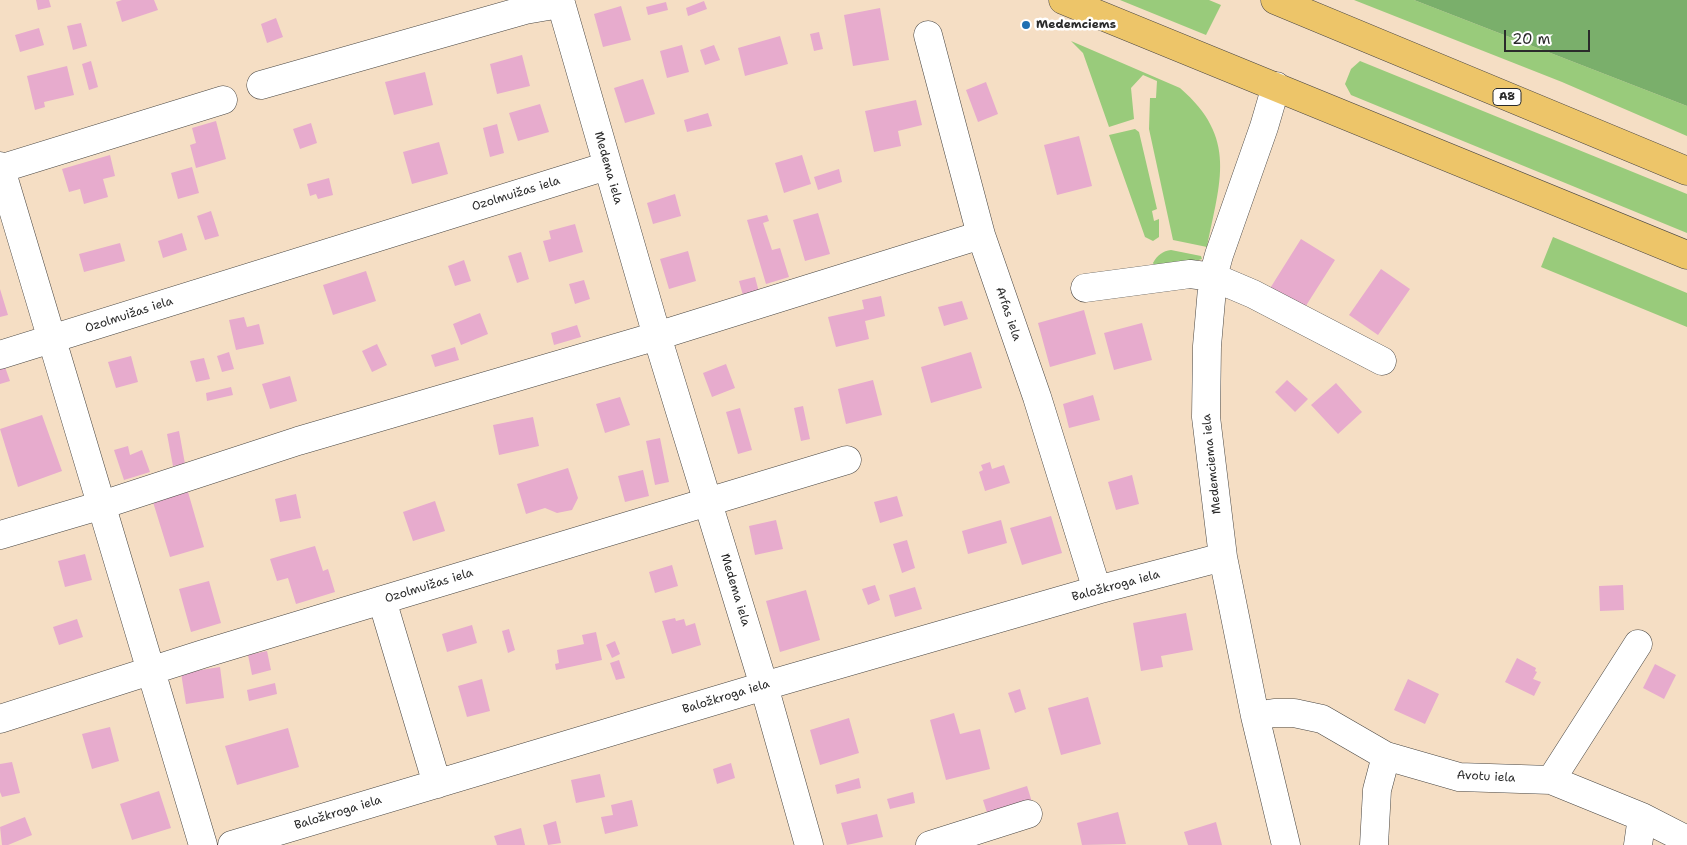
<!DOCTYPE html>
<html>
<head>
<meta charset="utf-8">
<style>
  body { margin:0 }
  #map { position:relative; width:1687px; height:845px; overflow:hidden; background:#f5dec4; font-family:"Shantell Sans",sans-serif }
  canvas { display:block }
  .scale { position:absolute; left:1504px; top:30px; width:86px; height:22px; box-sizing:border-box; border:2px solid #2b2b2b; border-top:0; padding-left:6px; font-size:15px; line-height:18px; white-space:nowrap; color:#2b2b2b; -webkit-text-stroke:4px #fff; paint-order:stroke }
</style>
</head>
<body>
<div id="map">
<canvas width="1687" height="845"></canvas>
<div class="scale">20 m</div>
</div>
<script>
const ctx = document.querySelector('canvas').getContext('2d');
ctx.lineJoin = 'round';
function fillPath(path, color) {
  ctx.fillStyle = color;
  ctx.fill(path, 'evenodd');
}
function trace(path, color, width, dash) {
  ctx.strokeStyle = color;
  ctx.lineWidth = width;
  ctx.lineCap = dash ? 'butt' : 'round';
  ctx.setLineDash(dash || []);
  ctx.stroke(path);
}
function drawText(font, color, halo, rows, align = 'center') {
  ctx.font = font + ' "Shantell Sans",sans-serif';
  ctx.lineWidth = 5;
  ctx.setLineDash([]);
  ctx.textBaseline = 'middle';
  ctx.strokeStyle = halo;
  ctx.fillStyle = color;
  for (const [text, x, y, turn = 0] of rows) {
    ctx.save();
    ctx.translate(x, y);
    ctx.rotate((+turn || 0) * Math.PI / 180);
    ctx.textAlign = isNaN(turn) ? turn : align;
    if (halo) ctx.strokeText(text, 0, 0);
    ctx.fillText(text, 0, 0);
    ctx.restore();
  }
}
fillPath(new Path2D(`
  M 1120,0 L 1209,0 L 1221,5 L 1206,35 Z
  M 1354,0 L 1414,0 L 1687,106 L 1687,136 L 1562,82 Z
  M 1071,41 L 1180,88 C 1238,138 1220,181 1207,247 L 1173,240 L 1149,129 L 1150,98 L 1156,98 L 1157,81 L 1143,75 L 1131,88 L 1134,119 L 1109,127 L 1083,53 Z
  M 1360,61 L 1687,194 L 1687,233 L 1351,95 L 1345,84 L 1351,69 Z
  M 1135,129 L 1139,132 L 1157,209 L 1152,211 L 1154,221 L 1159,219 L 1159,237 L 1153,241 L 1145,237 L 1109,135 Z
  M 1553,237 L 1687,293 L 1687,327 L 1541,267 Z
  M 1171,250 L 1201,256 L 1202,259 L 1158,272 L 1153,263 C 1157,255 1163,251 1171,250 Z`), '#99cb7b');
fillPath(new Path2D(`
  M 1414,0 L 1687,0 L 1687,106 Z`), '#7aaf6b');
fillPath(new Path2D(`
  M 36,0 L 49,0 L 51,7 L 38,10 Z
  M 122,0 L 154,0 L 158,10 L 122,22 L 116,2 Z
  M 704,1 L 707,9 L 688,16 L 686,8 Z
  M 666,2 L 668,10 L 648,15 L 646,7 Z
  M 621,6 L 631,40 L 603,47 L 594,14 Z
  M 880,8 L 889,60 L 853,66 L 844,15 Z
  M 276,18 L 283,37 L 267,43 L 261,24 Z
  M 81,23 L 87,46 L 73,50 L 67,26 Z
  M 39,28 L 44,45 L 20,52 L 15,35 Z
  M 819,32 L 823,49 L 814,51 L 810,34 Z
  M 780,36 L 788,64 L 745,76 L 738,48 Z
  M 682,45 L 689,72 L 667,78 L 660,51 Z
  M 714,45 L 720,60 L 705,65 L 700,50 Z
  M 522,55 L 530,86 L 497,94 L 490,64 Z
  M 91,61 L 98,87 L 89,90 L 82,64 Z
  M 67,66 L 74,95 L 44,102 L 45,107 L 35,110 L 27,76 Z
  M 425,72 L 433,105 L 394,115 L 385,82 Z
  M 643,79 L 655,114 L 625,123 L 614,88 Z
  M 986,82 L 998,114 L 978,122 L 966,90 Z
  M 916,100 L 922,125 L 898,131 L 901,146 L 874,152 L 865,111 Z
  M 540,104 L 549,132 L 518,141 L 509,113 Z
  M 708,113 L 712,126 L 687,132 L 684,120 Z
  M 216,121 L 226,159 L 196,168 L 190,145 L 196,143 L 192,128 Z
  M 311,123 L 317,143 L 300,149 L 293,129 Z
  M 497,124 L 504,153 L 490,157 L 483,128 Z
  M 1079,136 L 1092,186 L 1057,195 L 1044,145 Z
  M 439,142 L 448,174 L 412,184 L 403,152 Z
  M 110,155 L 115,176 L 103,179 L 108,197 L 84,204 L 80,189 L 69,192 L 62,169 Z
  M 802,155 L 811,184 L 784,193 L 775,163 Z
  M 192,167 L 199,193 L 178,199 L 171,173 Z
  M 839,169 L 842,182 L 818,190 L 814,177 Z
  M 329,178 L 333,195 L 318,199 L 316,194 L 310,196 L 307,184 Z
  M 675,194 L 681,216 L 653,224 L 647,203 Z
  M 211,211 L 219,236 L 205,240 L 197,216 Z
  M 818,213 L 830,254 L 805,261 L 793,220 Z
  M 767,215 L 769,221 L 763,223 L 772,250 L 780,248 L 789,277 L 766,284 L 747,220 Z
  M 575,224 L 583,252 L 549,262 L 543,241 L 551,239 L 549,231 Z
  M 182,233 L 187,250 L 163,258 L 158,241 Z
  M 1301,239 L 1335,260 L 1302,312 L 1269,290 Z
  M 120,243 L 125,261 L 84,272 L 79,254 Z
  M 688,251 L 696,281 L 669,289 L 660,259 Z
  M 521,252 L 529,279 L 517,283 L 508,256 Z
  M 464,260 L 471,281 L 455,286 L 448,266 Z
  M 1381,269 L 1410,289 L 1378,335 L 1349,315 Z
  M 366,271 L 376,301 L 333,315 L 323,285 Z
  M 755,277 L 760,296 L 744,299 L 739,281 Z
  M 584,280 L 590,299 L 575,304 L 569,284 Z
  M 0,289 L 8,315 L 0,317 Z
  M 881,296 L 885,316 L 865,321 L 869,339 L 836,347 L 828,317 L 864,309 L 862,300 Z
  M 962,301 L 968,319 L 944,326 L 938,307 Z
  M 1084,310 L 1096,354 L 1050,367 L 1038,323 Z
  M 480,313 L 488,334 L 461,345 L 453,324 Z
  M 244,317 L 247,327 L 259,324 L 264,344 L 236,350 L 229,320 Z
  M 1142,323 L 1152,360 L 1114,370 L 1104,333 Z
  M 577,325 L 581,337 L 554,345 L 551,333 Z
  M 377,344 L 387,365 L 372,372 L 362,351 Z
  M 455,347 L 459,360 L 435,367 L 431,355 Z
  M 229,352 L 234,369 L 222,372 L 217,356 Z
  M 971,352 L 982,388 L 931,403 L 921,367 Z
  M 131,356 L 138,382 L 116,388 L 108,362 Z
  M 204,358 L 210,379 L 196,382 L 190,361 Z
  M 726,364 L 735,388 L 712,397 L 703,373 Z
  M 5,367 L 10,381 L 0,384 L 0,368 Z
  M 290,376 L 297,401 L 270,409 L 262,384 Z
  M 873,380 L 882,415 L 846,424 L 838,389 Z
  M 1287,380 L 1308,399 L 1295,412 L 1275,392 Z
  M 1336,383 L 1362,412 L 1338,434 L 1311,405 Z
  M 231,387 L 233,395 L 207,401 L 206,393 Z
  M 1093,395 L 1100,420 L 1069,428 L 1063,404 Z
  M 620,397 L 630,425 L 605,433 L 596,404 Z
  M 803,406 L 810,439 L 801,441 L 794,408 Z
  M 740,408 L 752,450 L 738,454 L 726,412 Z
  M 42,415 L 62,471 L 18,487 L 0,429 Z
  M 533,417 L 539,446 L 499,455 L 493,425 Z
  M 179,431 L 185,464 L 173,466 L 167,434 Z
  M 660,438 L 669,482 L 655,485 L 646,441 Z
  M 128,446 L 130,455 L 142,450 L 150,472 L 124,480 L 114,450 Z
  M 990,462 L 992,469 L 1004,465 L 1010,483 L 985,491 L 979,472 L 983,470 L 981,465 Z
  M 568,468 L 578,498 L 572,510 L 557,513 L 545,508 L 526,514 L 517,484 Z
  M 643,470 L 649,496 L 625,502 L 618,476 Z
  M 1132,475 L 1139,504 L 1116,510 L 1108,482 Z
  M 188,492 L 204,547 L 170,557 L 153,502 Z
  M 296,494 L 301,518 L 280,522 L 275,499 Z
  M 897,496 L 903,516 L 880,523 L 874,502 Z
  M 435,501 L 445,531 L 413,541 L 403,512 Z
  M 1051,516 L 1062,553 L 1022,565 L 1010,528 Z
  M 776,520 L 783,549 L 755,555 L 749,526 Z
  M 1001,520 L 1007,543 L 968,554 L 962,531 Z
  M 907,540 L 915,568 L 902,573 L 893,544 Z
  M 315,546 L 323,571 L 328,569 L 335,592 L 296,604 L 288,578 L 277,581 L 270,559 Z
  M 85,554 L 92,580 L 65,587 L 58,561 Z
  M 672,565 L 678,586 L 655,593 L 649,572 Z
  M 209,581 L 221,623 L 191,632 L 179,589 Z
  M 875,585 L 880,600 L 868,605 L 862,589 Z
  M 1623,585 L 1624,610 L 1600,611 L 1599,586 Z
  M 915,587 L 922,609 L 895,617 L 889,595 Z
  M 806,590 L 820,640 L 780,652 L 766,601 Z
  M 1186,613 L 1193,650 L 1161,656 L 1163,667 L 1141,671 L 1133,623 Z
  M 675,618 L 676,621 L 684,619 L 686,626 L 695,623 L 701,645 L 672,654 L 662,621 Z
  M 77,619 L 83,637 L 59,645 L 53,627 Z
  M 472,625 L 477,643 L 447,652 L 442,634 Z
  M 509,629 L 515,650 L 508,653 L 502,631 Z
  M 596,632 L 602,660 L 556,670 L 555,664 L 559,663 L 557,650 L 584,644 L 582,635 Z
  M 615,641 L 620,654 L 612,658 L 606,645 Z
  M 267,651 L 271,670 L 252,675 L 248,655 Z
  M 1517,658 L 1536,668 L 1535,671 L 1537,672 L 1533,679 L 1541,682 L 1534,696 L 1505,682 Z
  M 619,660 L 625,678 L 616,680 L 610,663 Z
  M 1655,664 L 1676,675 L 1664,699 L 1643,688 Z
  M 220,667 L 224,698 L 186,704 L 181,673 Z
  M 482,679 L 490,711 L 467,717 L 458,686 Z
  M 1408,679 L 1439,694 L 1425,724 L 1394,710 Z
  M 275,683 L 277,694 L 249,701 L 247,690 Z
  M 1020,689 L 1026,709 L 1015,713 L 1008,693 Z
  M 1088,697 L 1101,744 L 1061,755 L 1048,708 Z
  M 954,713 L 960,734 L 980,729 L 990,769 L 946,780 L 930,720 Z
  M 849,718 L 859,753 L 820,765 L 810,730 Z
  M 110,727 L 119,761 L 92,769 L 82,734 Z
  M 288,728 L 299,767 L 237,785 L 225,746 Z
  M 12,762 L 20,793 L 2,797 L 0,792 L 0,764 Z
  M 731,763 L 735,778 L 717,784 L 713,769 Z
  M 600,774 L 605,797 L 576,803 L 571,780 Z
  M 859,778 L 861,788 L 837,794 L 835,785 Z
  M 1027,786 L 1032,802 L 988,816 L 983,800 Z
  M 159,791 L 171,828 L 132,840 L 120,804 Z
  M 913,792 L 915,803 L 890,809 L 887,799 Z
  M 632,800 L 638,826 L 605,834 L 601,817 L 613,815 L 611,805 Z
  M 1118,812 L 1126,844 L 1082,845 L 1077,823 Z
  M 877,814 L 883,837 L 847,845 L 841,823 Z
  M 25,817 L 32,835 L 8,845 L 2,845 L 0,827 Z
  M 556,821 L 561,843 L 548,845 L 543,825 Z
  M 1216,822 L 1222,845 L 1188,845 L 1184,832 Z
  M 521,828 L 525,845 L 497,845 L 494,836 Z`), '#e7abcd');
const minor = new Path2D(`
  M 560,0 L 657,336 L 764,686 L 809,845
  M 928,35 L 981,235 L 1037,397 L 1097,590
  M 261,85 L 525,10 L 560,4
  M 1276,86 L 1264,127 L 1219,255 L 1213,277 L 1207,346 L 1206,417 L 1223,557 L 1255,716 L 1286,845
  M 0,166 L 203,845
  M 0,169 L 223,100
  M 1085,288 L 1190,274 L 1213,277 L 1253,294 L 1382,361
  M 0,355 L 607,166
  M 0,535 L 102,505 L 298,441 L 657,336 L 981,235
  M 382,600 L 437,784
  M 1255,716 L 1274,713 L 1294,713 L 1322,719 L 1386,756 L 1459,777 L 1551,780 L 1642,817 L 1687,840
  M 0,719 L 203,654 L 847,460
  M 1551,780 L 1638,644
  M 232,845 L 764,686 L 1097,590 L 1223,557
  M 930,845 L 1028,814
  M 1374,845 L 1377,790 L 1386,756
  M 1638,845 L 1642,817`);
const highway = new Path2D(`
  M 1063,0 L 1687,255
  M 1275,0 L 1687,171`);
trace(minor, '#494642', 29);
trace(highway, '#494642', 29);
trace(minor, '#fff', 28);
trace(highway, '#edc569', 28);
for (const [x, y, r, color] of [
  [1026,25,5,"#1f6fb2"]
]) {
  const dot = new Path2D();
  dot.arc(x, y, r, 0, 2 * Math.PI);
  ctx.fillStyle = color;
  ctx.fill(dot);
  trace(dot, '#fff', 2);
}
for (const [x, y, w] of [
  [1507,97,28]
]) {
  const box = new Path2D();
  box.roundRect(x - w / 2, y - 8.5, w, 17, 4);
  ctx.fillStyle = '#fff';
  ctx.fill(box);
  trace(box, '#2b2b2b', 1);
}
drawText('bold 11px', '#2b2b2b', null, [
  ["A8",1507,97]
]);
drawText('bold 12px', '#2b2b2b', '#fff', [
  ["Medemciems",1036,25]
], 'left');
drawText('12px', '#2b2b2b', '#fff', [
  ["Medema iela",608,168,74],
  ["Ozolmuižas iela",516,194,-17],
  ["Arfas iela",1008,314,71],
  ["Ozolmuižas iela",129,315,-18],
  ["Medemciema iela",1212,464,-96],
  ["Ozolmuižas iela",429,586,-17],
  ["Baložkroga iela",1116,586,-15],
  ["Medema iela",735,590,73],
  ["Baložkroga iela",726,697,-17],
  ["Avotu iela",1486,777,3],
  ["Baložkroga iela",338,813,-17]
]);
</script>
</body>
</html>
